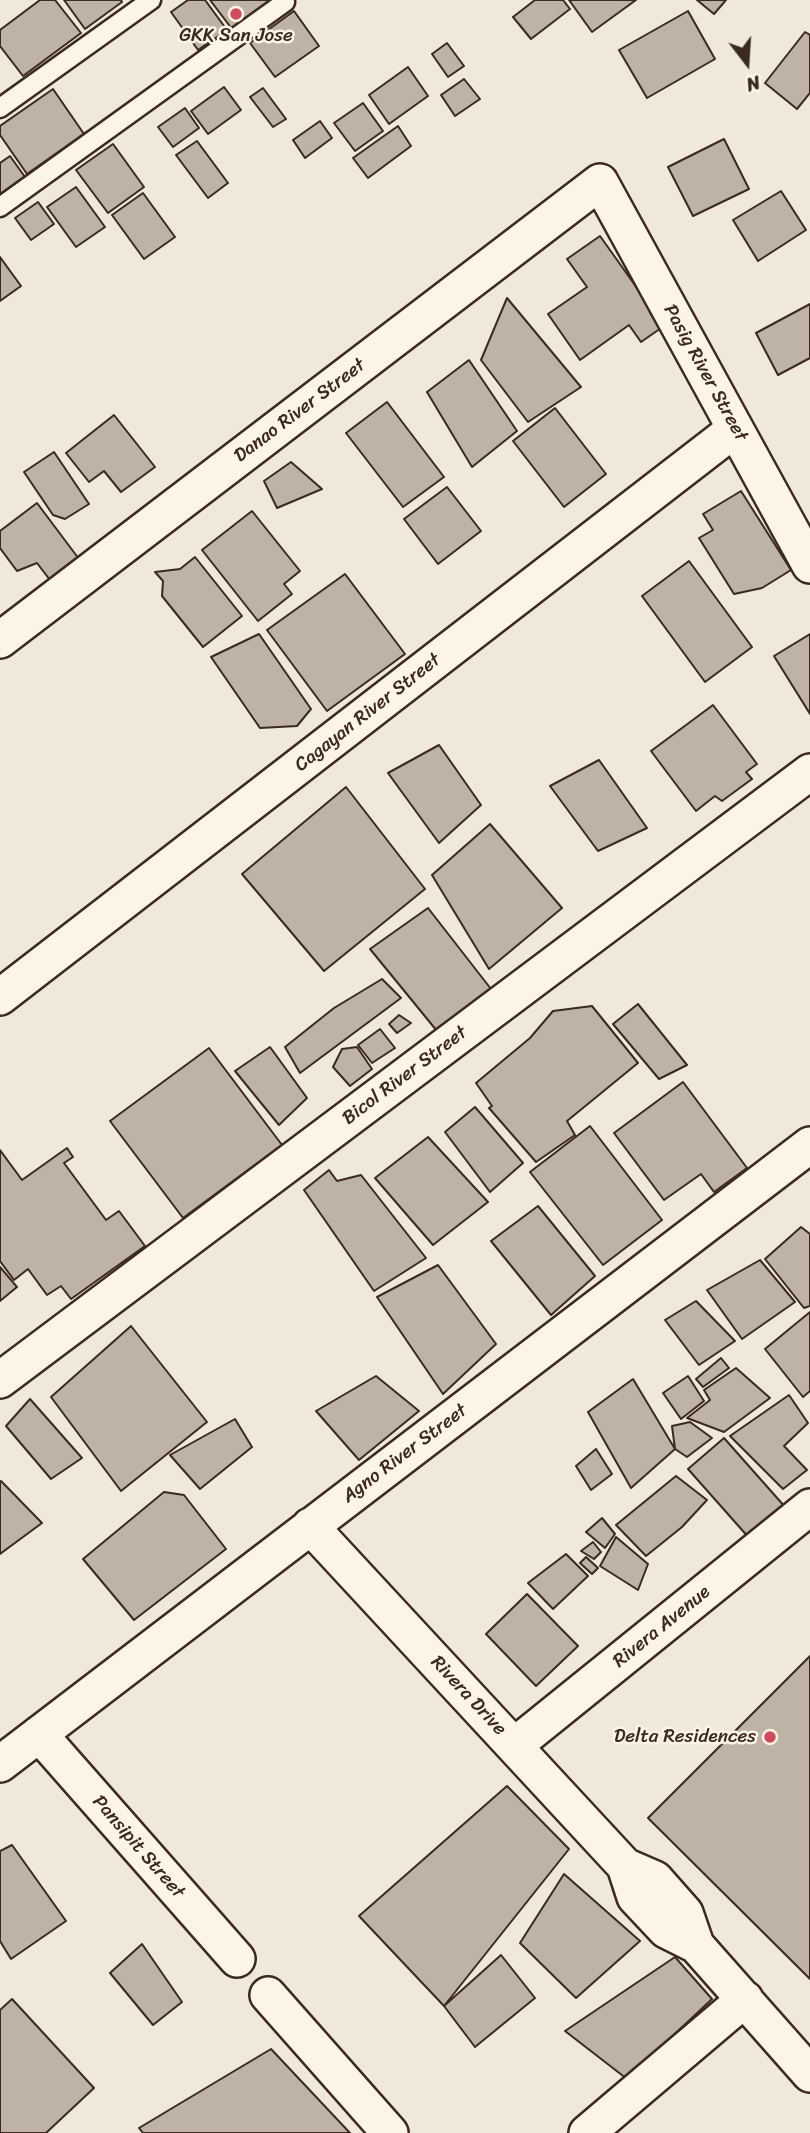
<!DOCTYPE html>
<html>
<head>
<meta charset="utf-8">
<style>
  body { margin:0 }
  #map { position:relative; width:810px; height:2133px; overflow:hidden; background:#f0e9d9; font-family:Sriracha,sans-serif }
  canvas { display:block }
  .north { position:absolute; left:712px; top:28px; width:70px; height:70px; -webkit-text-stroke:5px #fcf5e5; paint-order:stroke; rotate:163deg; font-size:19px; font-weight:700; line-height:28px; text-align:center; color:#3b2a1e }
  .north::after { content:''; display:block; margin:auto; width:24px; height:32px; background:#3b2a1e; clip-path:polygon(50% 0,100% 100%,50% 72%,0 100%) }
</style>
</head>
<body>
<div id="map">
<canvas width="810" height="2133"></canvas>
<div class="north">N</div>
</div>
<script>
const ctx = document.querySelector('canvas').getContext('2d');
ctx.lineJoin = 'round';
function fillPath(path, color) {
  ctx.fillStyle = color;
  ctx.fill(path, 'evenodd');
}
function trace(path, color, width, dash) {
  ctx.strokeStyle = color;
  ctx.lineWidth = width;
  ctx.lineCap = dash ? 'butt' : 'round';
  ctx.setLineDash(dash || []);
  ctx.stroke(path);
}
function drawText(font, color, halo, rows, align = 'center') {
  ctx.font = font + ' Sriracha,sans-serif';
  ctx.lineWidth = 5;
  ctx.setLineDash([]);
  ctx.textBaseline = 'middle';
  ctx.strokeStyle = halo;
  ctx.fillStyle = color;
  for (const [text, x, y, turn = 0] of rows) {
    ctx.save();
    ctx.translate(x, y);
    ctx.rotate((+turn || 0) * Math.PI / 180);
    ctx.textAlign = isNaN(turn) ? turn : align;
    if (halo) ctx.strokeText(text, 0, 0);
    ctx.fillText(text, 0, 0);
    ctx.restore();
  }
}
const building = new Path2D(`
  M 40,0 L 55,0 L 81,33 L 23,76 L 0,46 L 0,30 Z
  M 64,0 L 121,0 L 122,2 L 85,29 Z
  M 188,0 L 205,0 L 227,30 L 198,50 L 171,12 Z
  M 210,0 L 270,0 L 232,29 Z
  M 535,0 L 563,0 L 570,9 L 531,39 L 513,17 Z
  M 569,0 L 636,0 L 592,32 Z
  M 697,0 L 726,0 L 714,14 Z
  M 294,11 L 319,46 L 275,77 L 250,43 Z
  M 688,11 L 715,59 L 647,98 L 619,50 Z
  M 805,32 L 810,35 L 810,93 L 797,109 L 765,83 Z
  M 447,43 L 464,66 L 448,77 L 432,54 Z
  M 408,67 L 428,96 L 389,124 L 369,95 Z
  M 464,79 L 480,99 L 455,116 L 441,95 Z
  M 224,87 L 241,110 L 208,134 L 191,111 Z
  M 263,88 L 286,119 L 273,127 L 250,97 Z
  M 53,89 L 84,134 L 27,174 L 0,135 L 0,126 Z
  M 363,103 L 383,131 L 355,151 L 334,123 Z
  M 185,108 L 199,128 L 173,147 L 158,127 Z
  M 320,121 L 332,138 L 305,158 L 293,140 Z
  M 398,126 L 411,146 L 368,178 L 353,158 Z
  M 724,139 L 749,189 L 693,216 L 668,167 Z
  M 197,141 L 228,183 L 208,198 L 176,155 Z
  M 113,144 L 144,187 L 108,213 L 76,170 Z
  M 10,156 L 25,177 L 0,195 L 0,163 Z
  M 76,187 L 105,227 L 76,247 L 47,207 Z
  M 781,191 L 806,230 L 758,261 L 733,220 Z
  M 143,193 L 175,237 L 144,259 L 112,215 Z
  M 38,202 L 54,224 L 31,240 L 15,218 Z
  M 600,236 L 664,326 L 641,342 L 629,325 L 580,360 L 548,314 L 587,287 L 567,259 Z
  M 0,257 L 21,286 L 0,301 Z
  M 507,298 L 581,387 L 528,422 L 481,360 Z
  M 810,304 L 810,358 L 778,375 L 756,333 Z
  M 469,360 L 517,431 L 472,467 L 427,392 Z
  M 387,402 L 444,477 L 403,507 L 346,433 Z
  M 555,408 L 606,474 L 564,507 L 513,441 Z
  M 114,415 L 155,467 L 121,492 L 104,471 L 89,482 L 66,453 Z
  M 54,452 L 89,504 L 65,519 L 53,515 L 24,472 Z
  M 291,462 L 322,489 L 277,508 L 264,481 Z
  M 447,487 L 481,531 L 438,564 L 404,519 Z
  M 741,491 L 791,570 L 762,588 L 734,594 L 699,538 L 713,530 L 703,514 Z
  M 37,503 L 82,563 L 53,584 L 37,563 L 17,571 L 0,548 L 0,531 Z
  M 252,511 L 300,571 L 284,584 L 292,594 L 258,621 L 202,550 Z
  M 195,557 L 242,616 L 203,647 L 162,596 L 163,581 L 155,572 L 180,569 Z
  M 689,561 L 752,647 L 705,682 L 642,596 Z
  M 345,574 L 405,654 L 327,711 L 267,630 Z
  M 259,634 L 311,709 L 297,726 L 260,728 L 211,657 Z
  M 810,634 L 810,714 L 774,656 Z
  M 713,705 L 757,764 L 746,772 L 752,779 L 722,801 L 715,796 L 696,811 L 651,751 Z
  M 439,745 L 481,805 L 439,843 L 388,773 Z
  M 599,760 L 647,828 L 598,851 L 550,786 Z
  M 346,787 L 425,889 L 324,971 L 242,874 Z
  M 490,824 L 562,908 L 489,969 L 432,875 Z
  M 428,908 L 491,989 L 437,1031 L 370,949 Z
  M 382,979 L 401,998 L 300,1073 L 285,1047 L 334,1008 Z
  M 638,1004 L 687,1065 L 659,1079 L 613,1024 Z
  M 592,1006 L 638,1063 L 567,1121 L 575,1135 L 536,1162 L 489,1108 L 492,1106 L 476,1083 L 530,1038 L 553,1011 Z
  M 399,1015 L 411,1023 L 397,1033 L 389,1024 Z
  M 380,1029 L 395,1048 L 372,1063 L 358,1045 Z
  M 270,1047 L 307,1098 L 279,1125 L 235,1071 Z
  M 357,1047 L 372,1069 L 350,1086 L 333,1067 L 342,1049 Z
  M 209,1048 L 282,1145 L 183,1218 L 110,1121 Z
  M 683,1082 L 747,1168 L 714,1192 L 701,1174 L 664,1200 L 614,1133 Z
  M 475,1107 L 523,1163 L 490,1192 L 445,1132 Z
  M 590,1126 L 662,1220 L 603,1265 L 530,1172 Z
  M 428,1137 L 488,1202 L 433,1245 L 375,1178 Z
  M 67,1148 L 73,1157 L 64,1163 L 106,1220 L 119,1211 L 145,1246 L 71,1299 L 61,1286 L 47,1295 L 28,1269 L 14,1280 L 0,1261 L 0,1150 L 22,1180 Z
  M 329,1170 L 337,1181 L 361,1175 L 426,1258 L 374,1291 L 304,1190 Z
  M 538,1206 L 595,1276 L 551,1315 L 491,1241 Z
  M 801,1227 L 810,1234 L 810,1306 L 804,1308 L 765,1259 Z
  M 760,1260 L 795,1302 L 742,1339 L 707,1290 Z
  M 438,1265 L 496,1344 L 443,1394 L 377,1297 Z
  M 0,1267 L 17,1287 L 0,1301 Z
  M 696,1301 L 735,1341 L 699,1365 L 665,1320 Z
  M 810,1312 L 810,1391 L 803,1397 L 765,1349 Z
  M 131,1326 L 207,1422 L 121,1491 L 51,1397 Z
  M 721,1358 L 729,1368 L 703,1387 L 696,1379 Z
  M 736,1368 L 770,1398 L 724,1432 L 687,1418 L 710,1400 L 704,1390 Z
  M 376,1376 L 419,1411 L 359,1460 L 316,1411 Z
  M 688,1376 L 704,1401 L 681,1419 L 663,1393 Z
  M 633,1379 L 675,1449 L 631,1488 L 588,1412 Z
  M 789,1395 L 808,1423 L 784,1446 L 807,1470 L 783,1489 L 730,1436 Z
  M 30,1399 L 82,1458 L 51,1479 L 6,1426 Z
  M 235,1419 L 252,1447 L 200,1489 L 170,1455 Z
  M 690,1422 L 712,1438 L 687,1457 L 675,1449 L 672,1426 Z
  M 724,1438 L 786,1508 L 750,1539 L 688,1469 Z
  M 596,1449 L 612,1474 L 591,1490 L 576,1466 Z
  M 676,1476 L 707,1500 L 682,1527 L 646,1556 L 616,1525 Z
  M 1,1481 L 42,1523 L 0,1554 L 0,1482 Z
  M 164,1492 L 184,1495 L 226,1549 L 134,1620 L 83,1559 Z
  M 602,1518 L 615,1534 L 605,1548 L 586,1532 Z
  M 616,1537 L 648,1564 L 638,1590 L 600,1566 Z
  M 593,1542 L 601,1552 L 594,1559 L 581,1551 Z
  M 566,1554 L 588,1576 L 553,1609 L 528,1583 Z
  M 586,1557 L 598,1568 L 592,1574 L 580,1563 Z
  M 527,1594 L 578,1646 L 536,1686 L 486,1634 Z
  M 810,1656 L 810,1979 L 648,1818 Z
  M 507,1786 L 569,1849 L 444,2006 L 359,1916 Z
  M 12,1845 L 66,1921 L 11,1959 L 0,1941 L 0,1851 Z
  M 564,1874 L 640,1941 L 576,1998 L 520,1943 Z
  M 142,1944 L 182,2002 L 153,2025 L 110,1973 Z
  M 501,1955 L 535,1998 L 475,2047 L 444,2006 Z
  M 675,1957 L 712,1999 L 627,2079 L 565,2031 Z
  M 12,1999 L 94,2088 L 46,2133 L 0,2133 L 0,2010 Z
  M 271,2049 L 350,2133 L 143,2133 L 139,2128 Z`);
fillPath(building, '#beb3a4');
trace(building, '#3b2a1e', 2);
const service = new Path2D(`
  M 0,108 L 151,0
  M 0,207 L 285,2`);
const minor = new Path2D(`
  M 0,640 L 600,182 L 810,565
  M 0,997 L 735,429
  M 0,1380 L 810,772
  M 310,1526 L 625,1866 L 655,1879 L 685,1913 L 696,1945
  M 39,1734 L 237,1959
  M 514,1746 L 810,1507
  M 0,1764 L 810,1145
  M 625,1866 L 635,1897 L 666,1930 L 696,1945 L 810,2074
  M 268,1995 L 390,2133
  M 587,2133 L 745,1999`);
trace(service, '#3b2a1e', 23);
trace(minor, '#3b2a1e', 40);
trace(service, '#fcf5e5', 18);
trace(minor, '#fcf5e5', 35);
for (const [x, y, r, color] of [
  [236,14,7,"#d1495b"],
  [770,1737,7,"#d1495b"]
]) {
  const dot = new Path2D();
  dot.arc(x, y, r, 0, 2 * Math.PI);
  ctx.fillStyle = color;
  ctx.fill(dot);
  trace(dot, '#fcf5e5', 2.5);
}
drawText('19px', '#3b2a1e', '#fcf5e5', [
  ["GKK San Jose",236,36],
  ["Delta Residences",756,1737,"right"]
]);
drawText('19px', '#3b2a1e', '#fcf5e5', [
  ["Pasig River Street",705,373,61],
  ["Danao River Street",300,411,-37],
  ["Cagayan River Street",368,713,-38],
  ["Bicol River Street",405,1076,-37],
  ["Agno River Street",405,1454,-37],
  ["Rivera Avenue",662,1627,-39],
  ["Rivera Drive",468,1696,47],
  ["Pansipit Street",138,1847,49]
]);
</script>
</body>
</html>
